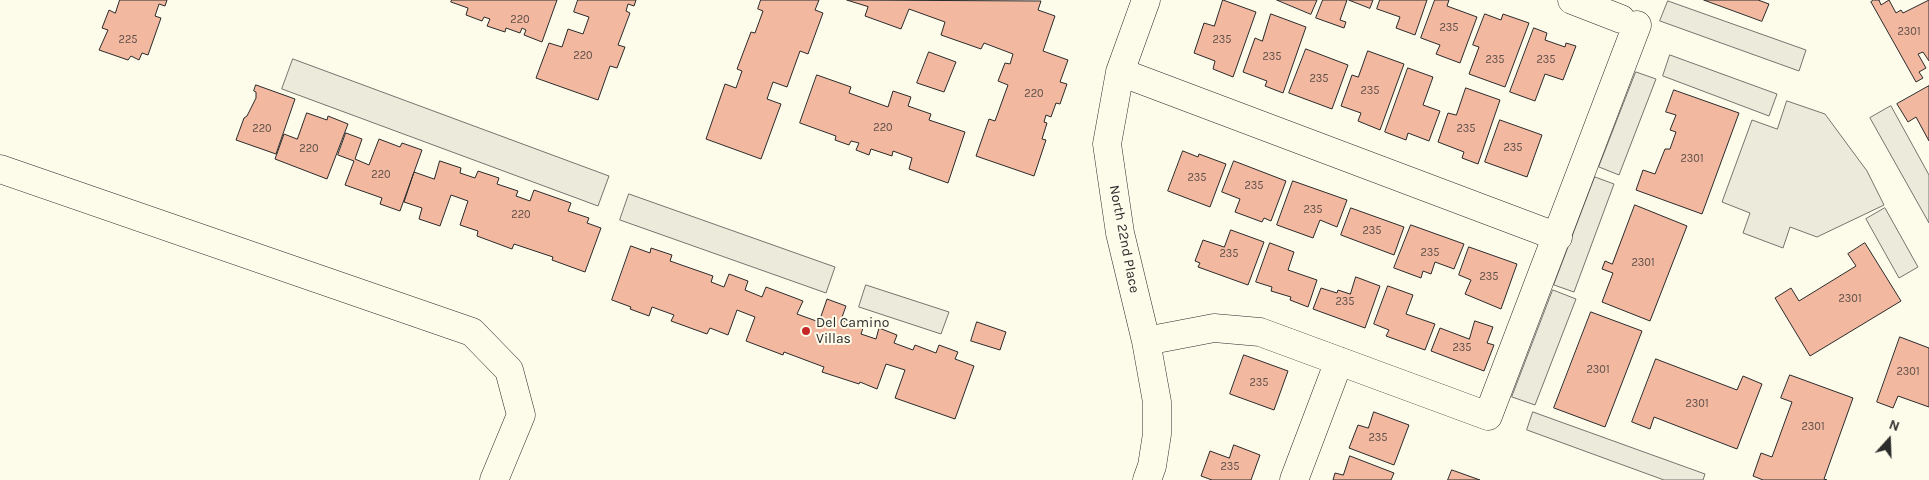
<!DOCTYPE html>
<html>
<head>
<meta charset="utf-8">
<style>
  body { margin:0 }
  #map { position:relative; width:1929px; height:480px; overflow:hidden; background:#fdfbea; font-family:Karla,sans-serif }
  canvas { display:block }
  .north { position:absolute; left:1864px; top:415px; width:50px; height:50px; -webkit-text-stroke:4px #fdfbea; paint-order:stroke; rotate:20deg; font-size:14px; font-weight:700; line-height:20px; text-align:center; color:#2b2b2b }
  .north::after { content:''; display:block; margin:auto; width:18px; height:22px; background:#2b2b2b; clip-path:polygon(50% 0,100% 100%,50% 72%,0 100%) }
</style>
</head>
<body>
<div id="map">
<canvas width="1929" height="480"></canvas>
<div class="north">N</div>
</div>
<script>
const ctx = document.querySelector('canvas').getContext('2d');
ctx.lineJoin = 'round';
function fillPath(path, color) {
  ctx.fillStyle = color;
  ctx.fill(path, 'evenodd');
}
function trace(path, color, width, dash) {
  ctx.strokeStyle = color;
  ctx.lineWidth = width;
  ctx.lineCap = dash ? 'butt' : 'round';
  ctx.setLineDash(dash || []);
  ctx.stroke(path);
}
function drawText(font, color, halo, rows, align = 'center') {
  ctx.font = font + ' Karla,sans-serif';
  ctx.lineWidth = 4;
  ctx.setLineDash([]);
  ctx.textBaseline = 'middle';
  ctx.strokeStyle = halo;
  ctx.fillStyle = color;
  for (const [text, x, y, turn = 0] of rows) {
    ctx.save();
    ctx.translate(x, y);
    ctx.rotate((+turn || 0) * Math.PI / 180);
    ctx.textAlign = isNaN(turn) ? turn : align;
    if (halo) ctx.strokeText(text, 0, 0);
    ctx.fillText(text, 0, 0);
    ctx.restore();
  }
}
const parking = new Path2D(`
  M 1668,1 L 1806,50 L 1799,71 L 1660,21 Z
  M 1670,55 L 1777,94 L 1769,116 L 1663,76 Z
  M 293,59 L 609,176 L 598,206 L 282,89 Z
  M 1636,72 L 1656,79 L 1619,175 L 1599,167 Z
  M 1787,101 L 1825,114 L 1867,171 L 1884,205 L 1817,237 L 1790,227 L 1783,248 L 1743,233 L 1750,213 L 1722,202 L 1752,120 L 1777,129 Z
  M 1891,106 L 1929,175 L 1929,223 L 1870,118 Z
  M 1595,177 L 1614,184 L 1574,292 L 1554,285 Z
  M 629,194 L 835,267 L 826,293 L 620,220 Z
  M 1885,208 L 1918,267 L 1899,278 L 1866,219 Z
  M 866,285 L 949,312 L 941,334 L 859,307 Z
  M 1553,290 L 1576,299 L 1535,405 L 1512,397 Z
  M 1533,412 L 1705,474 L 1703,480 L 1664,480 L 1527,430 Z`);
fillPath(parking, '#eceadb');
trace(parking, '#74746e', 1);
const building = new Path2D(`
  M 120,0 L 167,0 L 165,6 L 159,4 L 155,16 L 161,18 L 148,55 L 142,53 L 139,60 L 131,56 L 128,60 L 99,50 L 108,30 L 102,28 L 109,10 L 115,13 Z
  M 452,0 L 557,0 L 542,42 L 524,35 L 526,30 L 522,28 L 520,33 L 506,28 L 505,32 L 487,26 L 490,19 L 484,17 L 482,21 L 466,15 L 468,8 L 451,2 Z
  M 578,0 L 636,0 L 634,6 L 628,4 L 626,11 L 630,13 L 618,45 L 625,47 L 617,68 L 610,66 L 598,100 L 536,78 L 549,43 L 562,47 L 568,29 L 583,34 L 589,17 L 574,12 Z
  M 761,0 L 819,0 L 815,10 L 823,13 L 808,54 L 800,51 L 787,87 L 773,82 L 767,99 L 781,104 L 761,159 L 706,139 L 725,84 L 736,88 L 742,71 L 737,69 L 751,32 L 755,33 L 763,11 L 758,9 Z
  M 847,0 L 1041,1 L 1038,10 L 1055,16 L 1043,51 L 1068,60 L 1060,82 L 1067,84 L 1060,104 L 1056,103 L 1051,117 L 1046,115 L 1044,122 L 1047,123 L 1042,139 L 1046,140 L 1034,176 L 976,156 L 989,119 L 995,121 L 1008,85 L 998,81 L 1005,63 L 1010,64 L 1013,54 L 984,43 L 981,49 L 941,35 L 945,22 L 909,9 L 901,29 L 865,16 L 868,7 Z
  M 1223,0 L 1256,12 L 1233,77 L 1213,69 L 1215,61 L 1194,53 L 1204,23 L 1214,26 Z
  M 1277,0 L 1317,0 L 1311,14 Z
  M 1323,0 L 1347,0 L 1340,20 L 1346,22 L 1344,28 L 1316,18 Z
  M 1349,0 L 1373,0 L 1370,8 Z
  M 1380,0 L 1427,0 L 1415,35 L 1396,28 L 1400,17 L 1377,9 Z
  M 1435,0 L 1449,0 L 1447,6 L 1477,17 L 1460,63 L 1436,54 L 1440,45 L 1421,38 Z
  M 1704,0 L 1758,0 L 1769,4 L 1762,21 Z
  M 1874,0 L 1879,0 L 1881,5 L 1889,0 L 1896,13 L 1901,10 L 1903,13 L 1929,0 L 1929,61 L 1923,52 L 1918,54 L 1926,68 L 1919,72 L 1923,78 L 1916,82 L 1871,2 Z
  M 1271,14 L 1306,27 L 1283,93 L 1265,86 L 1267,81 L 1243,72 L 1255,38 L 1262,41 Z
  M 1485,14 L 1501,20 L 1503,14 L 1529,23 L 1505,87 L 1469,74 L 1479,47 L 1473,45 Z
  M 1534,28 L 1547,33 L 1545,40 L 1565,47 L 1566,43 L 1576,46 L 1563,80 L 1545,74 L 1535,101 L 1510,92 Z
  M 1306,49 L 1348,65 L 1332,109 L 1289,93 Z
  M 1368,51 L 1404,64 L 1380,130 L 1358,121 L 1361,113 L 1341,106 L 1352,75 L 1358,77 Z
  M 929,52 L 956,62 L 944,92 L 917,83 Z
  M 1408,68 L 1433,77 L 1423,105 L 1440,111 L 1429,141 L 1408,133 L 1406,140 L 1385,132 Z
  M 817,75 L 851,87 L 849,93 L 888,107 L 893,91 L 911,97 L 908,106 L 931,114 L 929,120 L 965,132 L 948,183 L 909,169 L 912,158 L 893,151 L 892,156 L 871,149 L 869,155 L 856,150 L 859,143 L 851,141 L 849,145 L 835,140 L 836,136 L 800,123 Z
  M 256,85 L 295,99 L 276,154 L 236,140 L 244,118 L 247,116 L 256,98 L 256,92 L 254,91 Z
  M 1929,86 L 1929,141 L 1916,117 L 1908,122 L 1897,104 Z
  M 1466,88 L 1500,100 L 1478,164 L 1462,158 L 1464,152 L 1438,142 L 1448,113 L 1456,115 Z
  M 1674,90 L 1739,113 L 1702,214 L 1636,190 L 1643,170 L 1655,174 L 1665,149 L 1670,149 L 1676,132 L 1670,130 L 1676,115 L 1666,112 Z
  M 307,113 L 327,120 L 328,116 L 348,124 L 327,179 L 275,159 L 284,134 L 297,139 Z
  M 1500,120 L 1542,135 L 1527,177 L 1485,162 Z
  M 346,133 L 362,139 L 355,159 L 369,165 L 379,139 L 400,147 L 402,143 L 422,150 L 400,211 L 380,204 L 382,198 L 345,185 L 354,161 L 338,155 Z
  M 1183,151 L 1198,157 L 1199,154 L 1226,164 L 1210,207 L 1168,191 Z
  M 440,161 L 461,168 L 460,173 L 475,178 L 478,171 L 499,178 L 497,184 L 518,191 L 516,196 L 530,201 L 534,190 L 571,203 L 568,211 L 589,218 L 587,223 L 601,228 L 585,272 L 552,260 L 553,257 L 514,244 L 512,249 L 477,236 L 478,231 L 460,225 L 468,201 L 451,195 L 440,226 L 419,219 L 422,208 L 404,202 L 414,172 L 434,179 Z
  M 1234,161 L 1286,181 L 1271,221 L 1264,218 L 1262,222 L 1235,212 L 1240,199 L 1222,192 Z
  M 1293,181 L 1347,200 L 1337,227 L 1320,220 L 1313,238 L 1277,225 Z
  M 1635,205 L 1687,226 L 1650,321 L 1602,302 L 1613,273 L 1602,269 L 1605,261 L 1612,264 Z
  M 1351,208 L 1404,227 L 1394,255 L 1341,235 Z
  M 1411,225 L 1464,244 L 1454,269 L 1435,262 L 1431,274 L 1423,271 L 1421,278 L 1394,268 Z
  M 1231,230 L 1264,242 L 1248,285 L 1198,267 L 1200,263 L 1195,261 L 1203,240 L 1224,247 Z
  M 1270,243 L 1294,252 L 1288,270 L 1317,280 L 1308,307 L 1290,300 L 1291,297 L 1271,291 L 1272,287 L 1256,282 Z
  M 1865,243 L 1901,301 L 1810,356 L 1775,298 L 1791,288 L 1799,301 L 1856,266 L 1848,254 Z
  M 631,246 L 650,253 L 651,248 L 672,255 L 670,261 L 713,276 L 711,282 L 724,287 L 729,274 L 748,281 L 745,290 L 762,297 L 766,287 L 803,301 L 797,314 L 819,322 L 827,299 L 846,306 L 841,320 L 863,328 L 861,334 L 876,339 L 879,328 L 897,335 L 894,343 L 913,350 L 915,345 L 936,353 L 939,345 L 958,352 L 955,359 L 974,366 L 955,419 L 895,398 L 905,370 L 886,364 L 877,389 L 860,382 L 859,384 L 822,372 L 824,367 L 784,352 L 783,355 L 746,341 L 755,317 L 737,310 L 728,335 L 710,328 L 707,334 L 671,321 L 674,315 L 652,307 L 649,316 L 630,309 L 631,307 L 612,300 Z
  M 1469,247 L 1517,264 L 1501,309 L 1465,294 L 1471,280 L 1459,275 Z
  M 1356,277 L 1380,286 L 1365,328 L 1313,309 L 1321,288 L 1337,293 L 1338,290 L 1350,294 Z
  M 1388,286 L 1413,295 L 1406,314 L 1435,324 L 1425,350 L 1386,336 L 1389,330 L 1374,324 Z
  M 1591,312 L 1642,331 L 1605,427 L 1554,408 Z
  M 1475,321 L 1493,327 L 1487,343 L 1494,345 L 1484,371 L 1431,351 L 1440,328 L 1469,339 Z
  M 977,322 L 1006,332 L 1000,350 L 971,341 Z
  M 1900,337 L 1929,348 L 1929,407 L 1898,396 L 1893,408 L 1877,402 Z
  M 1244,355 L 1288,371 L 1274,410 L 1230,394 Z
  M 1656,359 L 1737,390 L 1743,376 L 1762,384 L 1737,449 L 1654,417 L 1650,429 L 1632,422 Z
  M 1790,375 L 1853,398 L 1824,479 L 1827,480 L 1763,480 L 1753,476 L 1761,453 L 1772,457 L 1792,402 L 1781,398 Z
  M 1374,412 L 1409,425 L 1394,465 L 1349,448 L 1358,425 L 1368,428 Z
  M 1234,445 L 1260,455 L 1251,480 L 1212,480 L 1201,476 L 1210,451 L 1229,458 Z
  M 1350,456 L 1394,473 L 1391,480 L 1333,480 L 1335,473 L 1343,475 Z
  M 1452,470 L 1480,480 L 1448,480 Z`);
fillPath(building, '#f2b8a0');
trace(building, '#2b2b2b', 1);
const minor = new Path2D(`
  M 1146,0 L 1120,72 L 1107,144 L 1120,233 L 1146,341 L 1157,402 L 1157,434 L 1152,466 L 1147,480
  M 1572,0 L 1621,19
  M 1120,72 L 1558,237
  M 0,169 L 472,332 L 509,370 L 521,415 L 494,480
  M 1146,341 L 1214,328 L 1260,332 L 1488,416 L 1637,25
  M 1294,480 L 1339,361`);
trace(minor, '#2b2b2b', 29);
trace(minor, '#fdfbea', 28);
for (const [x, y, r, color] of [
  [806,331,5,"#c62828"]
]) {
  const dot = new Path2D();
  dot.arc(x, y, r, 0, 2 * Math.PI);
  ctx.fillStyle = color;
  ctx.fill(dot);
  trace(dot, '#fdfbea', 2);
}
drawText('11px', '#5d4e48', null, [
  ["220",520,20],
  ["235",1449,28],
  ["2301",1909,32],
  ["225",128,40],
  ["235",1222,40],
  ["220",583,56],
  ["235",1272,57],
  ["235",1495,60],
  ["235",1546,60],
  ["235",1319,79],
  ["235",1370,91],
  ["220",1034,94],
  ["220",883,128],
  ["220",262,129],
  ["235",1466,129],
  ["235",1513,148],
  ["220",309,149],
  ["2301",1692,159],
  ["220",381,175],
  ["235",1197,178],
  ["235",1254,186],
  ["235",1313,210],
  ["220",521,215],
  ["235",1372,231],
  ["235",1430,253],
  ["235",1229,254],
  ["2301",1643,263],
  ["235",1489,277],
  ["2301",1850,299],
  ["235",1345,302],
  ["235",1462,348],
  ["2301",1598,370],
  ["2301",1908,372],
  ["235",1259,383],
  ["2301",1697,404],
  ["2301",1813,427],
  ["235",1378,438],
  ["235",1230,467]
]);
drawText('14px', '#2b2b2b', '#fdfbea', [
  ["North 22nd Place",1124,239,79]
]);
drawText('14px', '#2b2b2b', '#fdfbea', [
  ["Del Camino",816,323],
  ["Villas",816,339]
], 'left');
</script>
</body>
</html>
